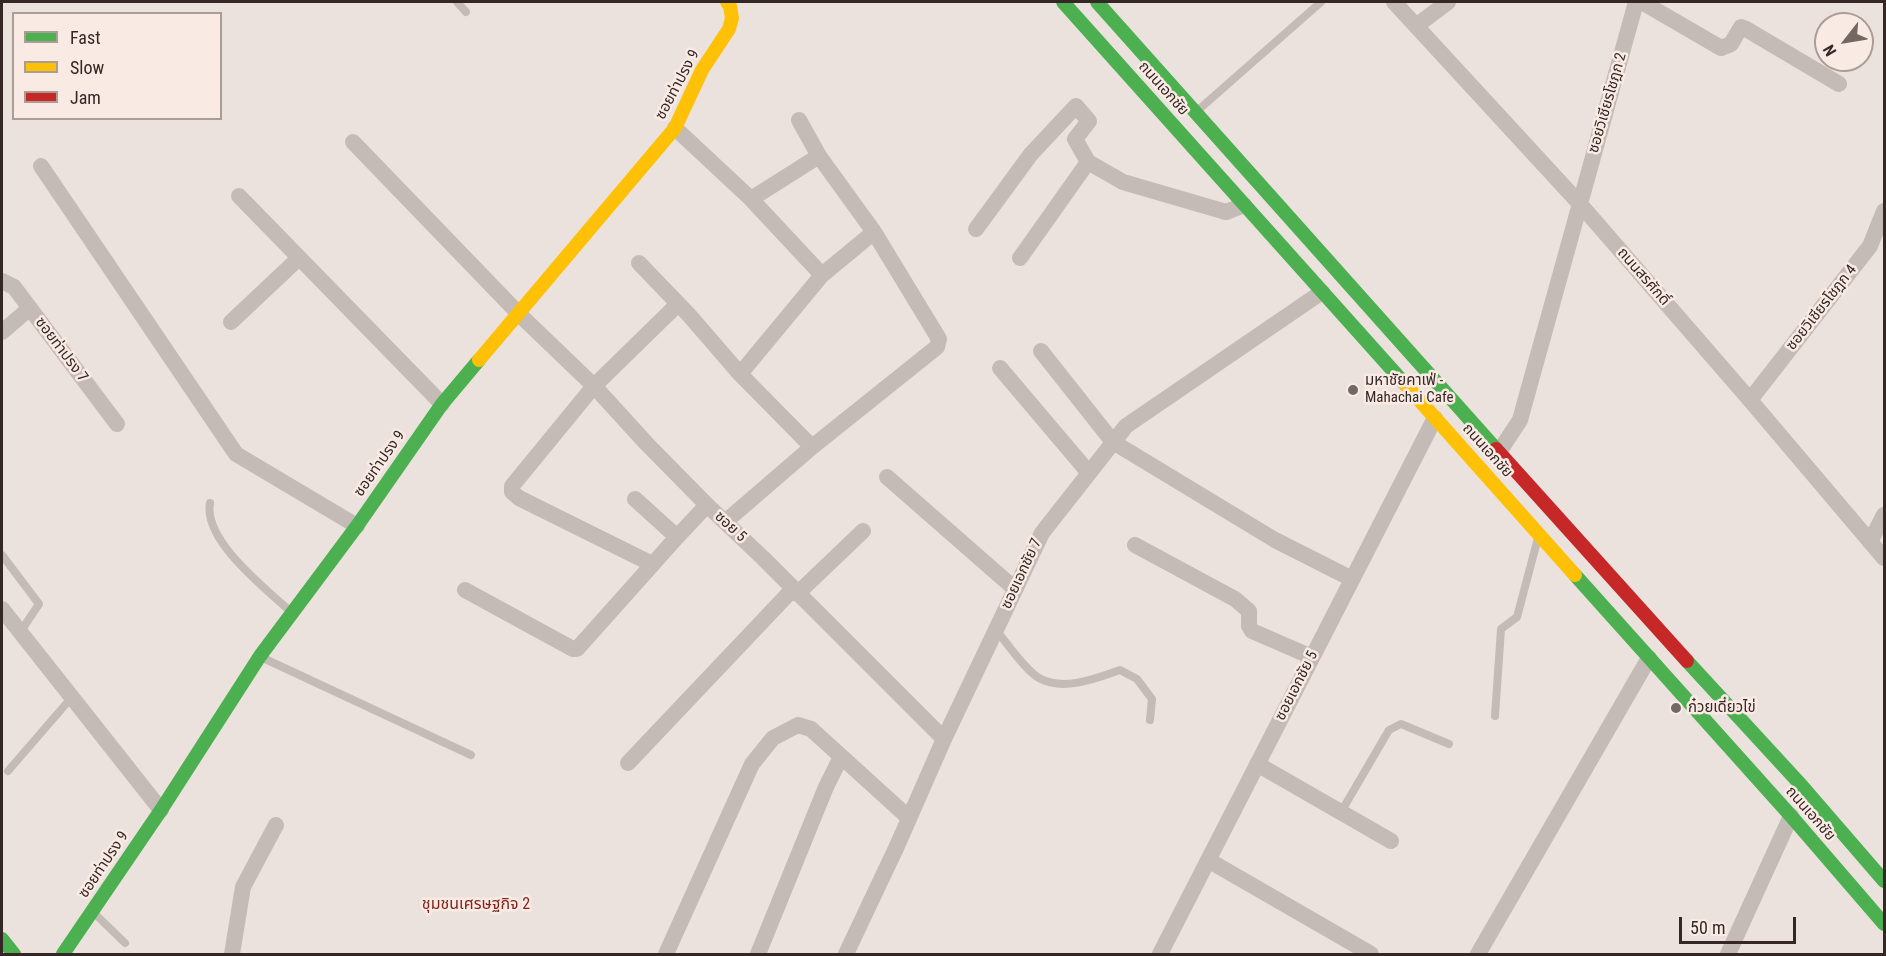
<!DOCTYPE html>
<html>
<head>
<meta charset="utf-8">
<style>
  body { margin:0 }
  #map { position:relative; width:1886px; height:956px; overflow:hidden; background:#ebe2dd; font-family:"Roboto Condensed",sans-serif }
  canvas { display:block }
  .frame { position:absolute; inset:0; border:3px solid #342725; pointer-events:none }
  .legend { position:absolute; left:12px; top:12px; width:210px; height:108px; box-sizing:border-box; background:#f9ebe4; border:2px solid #aa9d98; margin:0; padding:8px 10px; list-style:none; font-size:18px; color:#342725 }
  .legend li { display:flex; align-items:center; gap:12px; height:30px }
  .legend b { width:30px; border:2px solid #aa9d98 }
  .north { position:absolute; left:1814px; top:12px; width:60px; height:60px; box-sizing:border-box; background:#f9ebe4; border:2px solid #aa9d98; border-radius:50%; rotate:239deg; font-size:16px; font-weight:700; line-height:24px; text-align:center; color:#342725 }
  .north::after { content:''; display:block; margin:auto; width:21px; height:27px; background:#746865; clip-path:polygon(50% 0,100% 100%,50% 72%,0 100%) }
  .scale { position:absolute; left:1679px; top:917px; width:117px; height:27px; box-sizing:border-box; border:3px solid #342725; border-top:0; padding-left:8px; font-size:18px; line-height:21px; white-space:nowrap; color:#342725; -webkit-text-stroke:4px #f9ebe4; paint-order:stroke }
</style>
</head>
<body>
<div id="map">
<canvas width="1886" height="956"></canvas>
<div class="frame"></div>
<ul class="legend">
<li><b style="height:8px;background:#4caf50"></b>Fast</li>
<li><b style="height:8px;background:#ffc107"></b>Slow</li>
<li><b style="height:8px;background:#c62828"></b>Jam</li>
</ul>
<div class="north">N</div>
<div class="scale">50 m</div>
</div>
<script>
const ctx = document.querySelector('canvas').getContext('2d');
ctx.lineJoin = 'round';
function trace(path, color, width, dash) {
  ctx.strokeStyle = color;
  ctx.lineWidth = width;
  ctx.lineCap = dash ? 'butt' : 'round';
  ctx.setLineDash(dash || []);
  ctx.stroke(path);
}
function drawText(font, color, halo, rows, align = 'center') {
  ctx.font = font + ' "Roboto Condensed","Noto Sans Thai",sans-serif';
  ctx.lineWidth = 5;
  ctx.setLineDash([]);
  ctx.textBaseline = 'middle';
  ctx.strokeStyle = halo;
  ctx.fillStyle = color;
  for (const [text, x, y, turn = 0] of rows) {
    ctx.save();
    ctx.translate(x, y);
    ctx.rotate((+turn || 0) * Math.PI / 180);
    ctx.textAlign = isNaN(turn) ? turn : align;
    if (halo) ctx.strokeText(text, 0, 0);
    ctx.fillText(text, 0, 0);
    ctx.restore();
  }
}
trace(new Path2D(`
  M 457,2 L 466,12
  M 1196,112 L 1321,2
  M 210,503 C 203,540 265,588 290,611
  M 2,555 L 39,604 L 21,631
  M 996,630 C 1007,643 1025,670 1039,678 C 1063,692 1097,678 1120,670 L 1137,679 L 1152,699 L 1150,720
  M 263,658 L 471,755
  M 1495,716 L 1501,629 L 1517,617 L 1538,538
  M 8,771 L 72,697
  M 1341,812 L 1389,730 L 1401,724 L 1449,744
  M 93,912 L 125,943`), '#c4bbb7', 8);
trace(new Path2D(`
  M 1394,2 L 1580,204 L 1750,400 L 1884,558
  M 1642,2 L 1721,48 L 1731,44 L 1741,27 L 1746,29 L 1839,84
  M 1416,26 L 1448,2
  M 799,120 L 819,156
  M 675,128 L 751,199 L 822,275
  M 353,142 L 519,314 L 594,386 L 646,443 L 707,505 L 763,558 L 944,739
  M 41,166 L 236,454 L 357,526
  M 239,196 L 442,404
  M 976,229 L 1031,154 L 1076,106 L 1089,121 L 1075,139 L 1088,162 L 1123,182 L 1226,212 L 1244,205
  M 1020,258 L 1088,162
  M 639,263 L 689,315 L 740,374 L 812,447
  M 2,281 L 14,287 L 117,424
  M 231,322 L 299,258
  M 2,332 L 30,308
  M 1041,351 L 1113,442 L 1275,540 L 1352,579
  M 1000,368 L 1089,473
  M 740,374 L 822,275 L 874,232
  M 1750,400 L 1870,246 L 1884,211
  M 1499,452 L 1520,420 L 1636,2
  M 887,477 L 1015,589
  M 725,522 L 812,447 L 937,347 L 939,339 L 874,232 L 819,156 L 751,199
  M 677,537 L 707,505
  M 1870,542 L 1884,515
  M 1135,545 L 1235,599 L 1249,611 L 1249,626 L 1252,631 L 1312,657
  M 652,564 L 519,498 L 512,492 L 512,486 L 594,386 L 678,304
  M 465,590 L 573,649 L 577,649 L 677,537 L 635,499
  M 797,594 L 863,531
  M 2,609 L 161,810
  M 628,763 L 793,589
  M 1257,764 L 1391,841
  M 1208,860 L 1371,954
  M 232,954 L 243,887 L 276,825
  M 666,954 L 752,764 L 773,738 L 798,725 L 811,729 L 909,818
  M 758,954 L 826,787 L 841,757
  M 846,954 L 897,846 L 944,739 L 1042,533 L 1126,426 L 1322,292
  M 1160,954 L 1435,418
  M 1478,954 L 1649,658
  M 1728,954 L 1791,816`), '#c4bbb7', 16);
trace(new Path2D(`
  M 1063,2 L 1404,383
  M 1097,2 L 1496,449
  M 1575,575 L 1791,816 L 1884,924
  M 1687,661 L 1802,786 L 1884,881
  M 2,939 L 14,954
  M 63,954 L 161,810 L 260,656 L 357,526 L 442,404 L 479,360`), '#4caf50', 14);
trace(new Path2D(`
  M 479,360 L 675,128 L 702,70 L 729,29 L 732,18 L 730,6 L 727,2
  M 1404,383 L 1575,575`), '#ffc107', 14);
trace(new Path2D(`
  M 1496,449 L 1687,661`), '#c62828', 14);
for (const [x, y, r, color] of [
  [1353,390,6,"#746865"],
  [1676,708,6,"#746865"]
]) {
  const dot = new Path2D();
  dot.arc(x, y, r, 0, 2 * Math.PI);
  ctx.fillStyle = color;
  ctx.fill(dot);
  trace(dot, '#f9ebe4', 2);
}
drawText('15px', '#342725', '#f9ebe4', [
  ["ซอยท่าปรง 9",678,85,-62],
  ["ถนนเอกชัย",1163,89,48],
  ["ซอยวิเชียรโชฎก 2",1608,103,-74],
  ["ถนนสรศักดิ์",1643,277,49],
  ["ซอยวิเชียรโชฎก 4",1822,308,-52],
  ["ซอยท่าปรง 7",61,350,53],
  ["ถนนเอกชัย",1487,451,48],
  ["ซอยท่าปรง 9",380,464,-55],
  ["ซอย 5",730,527,43],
  ["ซอยเอกชัย 7",1022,574,-65],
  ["ซอยเอกชัย 5",1297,686,-63],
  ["ถนนเอกชัย",1810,814,49],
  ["ซอยท่าปรง 9",104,865,-56]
]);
drawText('15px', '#342725', '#f9ebe4', [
  ["มหาชัยคาเฟ่ -",1365,381],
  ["Mahachai Cafe",1365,398],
  ["ก๋วยเดี๋ยวไข่",1688,708]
], 'left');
drawText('16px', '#84231e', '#f9ebe4', [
  ["ชุมชนเศรษฐกิจ 2",476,905]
]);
</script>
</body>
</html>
